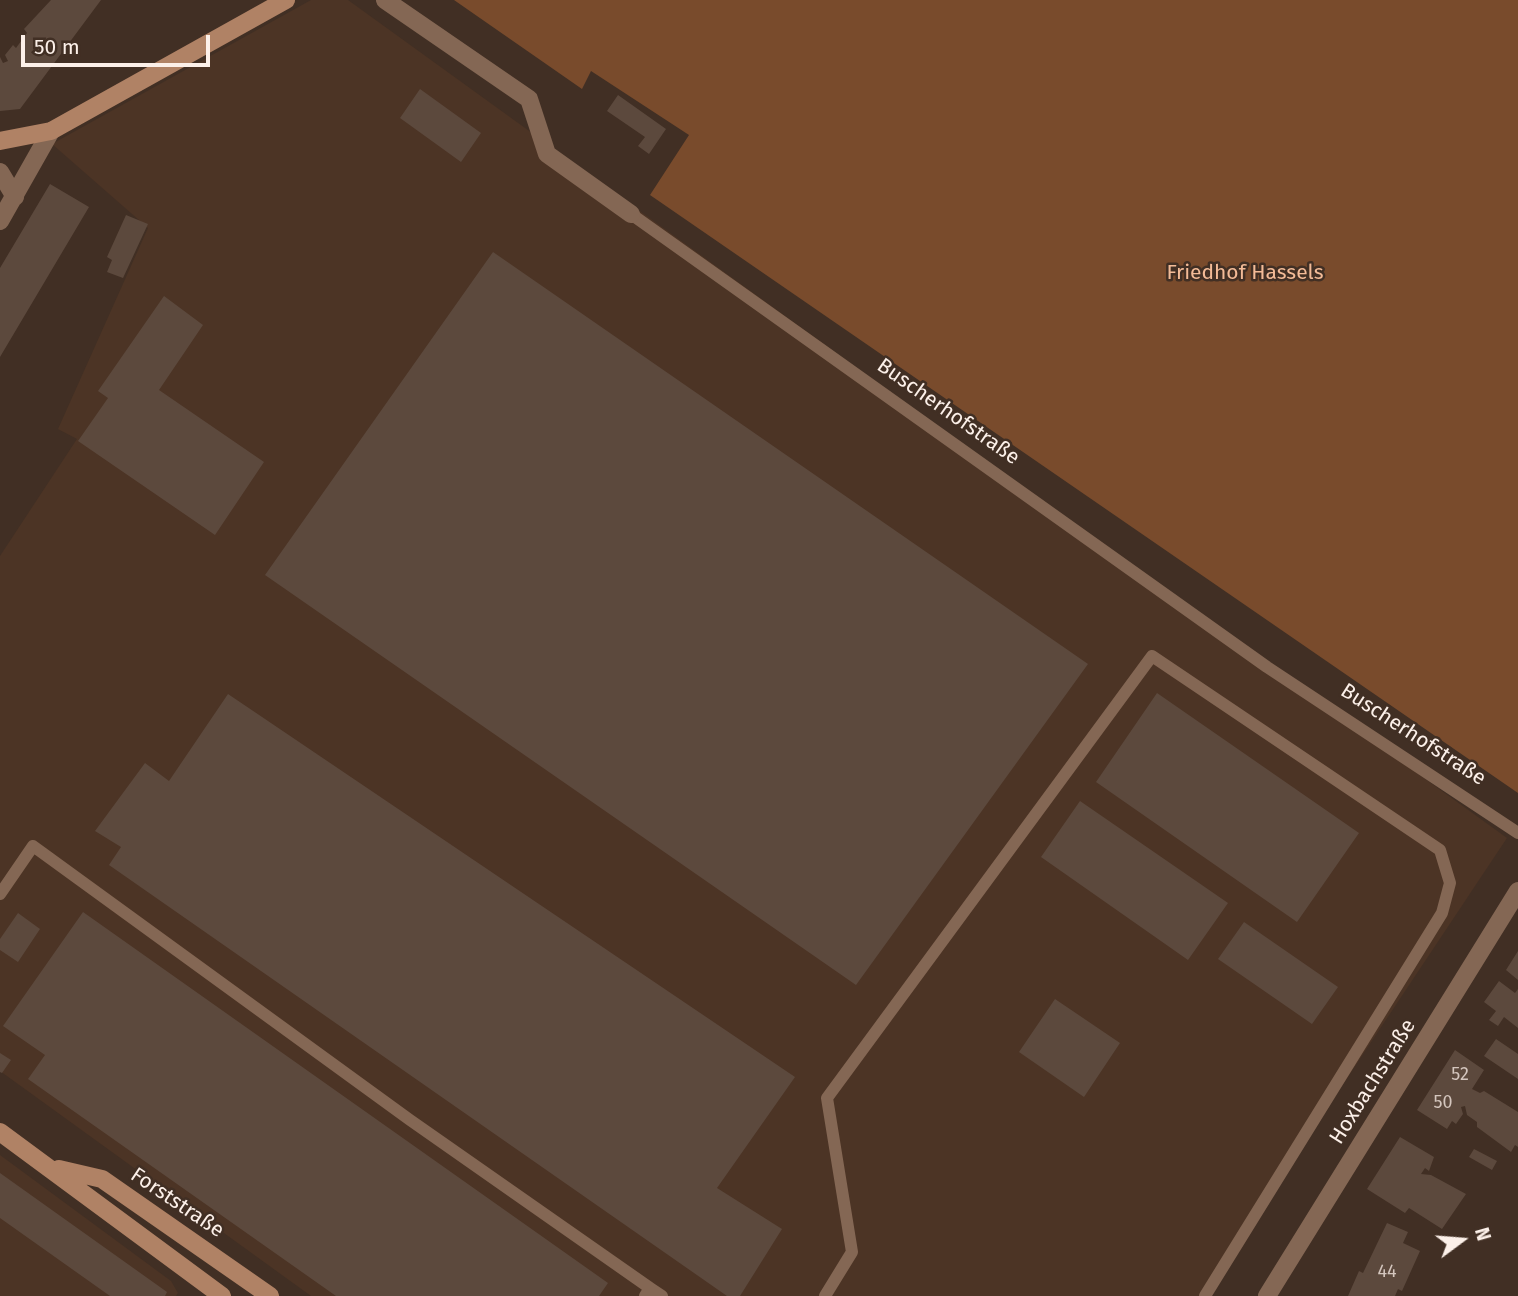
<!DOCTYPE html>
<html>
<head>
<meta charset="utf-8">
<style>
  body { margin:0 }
  #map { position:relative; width:1518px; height:1296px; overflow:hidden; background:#412f24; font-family:"Fira Sans",sans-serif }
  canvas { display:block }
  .north { position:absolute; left:1427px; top:1205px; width:70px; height:70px; -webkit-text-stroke:5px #412f24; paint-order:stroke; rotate:74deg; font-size:19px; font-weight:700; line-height:28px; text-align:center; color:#fcf0e9 }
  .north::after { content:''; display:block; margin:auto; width:24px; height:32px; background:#fcf0e9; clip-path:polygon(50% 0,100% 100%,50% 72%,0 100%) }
  .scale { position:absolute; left:21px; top:35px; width:189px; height:32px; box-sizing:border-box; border:4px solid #fcf0e9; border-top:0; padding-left:9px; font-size:21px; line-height:24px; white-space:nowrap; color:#fcf0e9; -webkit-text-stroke:5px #412f24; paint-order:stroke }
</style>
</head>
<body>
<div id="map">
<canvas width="1518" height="1296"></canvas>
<div class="north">N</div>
<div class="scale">50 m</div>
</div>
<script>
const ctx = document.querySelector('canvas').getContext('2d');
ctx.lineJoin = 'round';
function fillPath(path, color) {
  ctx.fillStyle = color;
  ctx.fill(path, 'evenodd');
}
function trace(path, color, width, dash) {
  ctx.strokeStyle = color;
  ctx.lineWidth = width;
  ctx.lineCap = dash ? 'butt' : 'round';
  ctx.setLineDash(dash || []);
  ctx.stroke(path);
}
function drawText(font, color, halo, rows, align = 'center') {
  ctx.font = font + ' "Fira Sans",sans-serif';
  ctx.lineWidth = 5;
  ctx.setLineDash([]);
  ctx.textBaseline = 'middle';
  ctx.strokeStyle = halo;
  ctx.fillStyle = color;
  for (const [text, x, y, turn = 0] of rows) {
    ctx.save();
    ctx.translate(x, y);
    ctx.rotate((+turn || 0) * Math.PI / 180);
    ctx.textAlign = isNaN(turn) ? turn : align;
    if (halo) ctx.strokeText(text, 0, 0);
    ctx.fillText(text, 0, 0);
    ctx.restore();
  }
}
fillPath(new Path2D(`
  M 311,0 L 348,0 L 1507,838 L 1202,1296 L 311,1296 L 0,1071 L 0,556 L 77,439 L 58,429 L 148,228 L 52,144 Z
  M 0,1155 L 171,1281 L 178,1293 L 176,1296 L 0,1296 Z`), '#4c3425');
fillPath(new Path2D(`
  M 454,0 L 1518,0 L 1518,793 L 650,195 L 689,135 L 591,71 L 582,89 Z`), '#794b2c');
fillPath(new Path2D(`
  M 51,0 L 101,0 L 20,109 L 0,111 L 0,57 L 3,63 L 8,61 L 5,55 L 13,45 L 16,48 L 27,33 L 24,29 Z
  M 420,89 L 481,133 L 461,162 L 400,118 Z
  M 618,95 L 666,129 L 649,154 L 638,146 L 645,137 L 607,111 Z
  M 50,184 L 89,207 L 0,357 L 0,268 Z
  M 126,215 L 148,224 L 123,278 L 107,272 L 112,260 L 107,257 Z
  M 493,252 L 1088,664 L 856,985 L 265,575 Z
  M 164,296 L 203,325 L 159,390 L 264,462 L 215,535 L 78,441 L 108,398 L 98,391 Z
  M 1157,693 L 1359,833 L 1297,922 L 1096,782 Z
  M 228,694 L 795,1077 L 717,1188 L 782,1229 L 740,1296 L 727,1296 L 109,865 L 121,847 L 95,831 L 145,763 L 169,781 Z
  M 1080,801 L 1228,903 L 1188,960 L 1041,857 Z
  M 83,912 L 608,1283 L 599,1296 L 336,1296 L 28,1079 L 45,1055 L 3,1026 Z
  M 18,913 L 40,929 L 18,962 L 0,950 L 0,939 Z
  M 1244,922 L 1338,987 L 1312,1024 L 1218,959 Z
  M 1518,951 L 1518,980 L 1506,970 Z
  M 1499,981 L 1515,993 L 1518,989 L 1518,1028 L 1504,1017 L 1498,1026 L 1489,1020 L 1496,1011 L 1484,1002 Z
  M 1055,999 L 1120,1043 L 1084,1097 L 1019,1052 Z
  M 1496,1039 L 1518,1054 L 1518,1079 L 1484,1056 Z
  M 1455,1050 L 1484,1070 L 1472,1089 L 1480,1093 L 1484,1091 L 1518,1112 L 1518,1147 L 1515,1145 L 1511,1152 L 1477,1127 L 1477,1122 L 1467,1115 L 1465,1106 L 1461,1107 L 1463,1114 L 1456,1124 L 1452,1121 L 1447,1129 L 1417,1110 Z
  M 0,1053 L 11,1060 L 2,1073 L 0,1072 Z
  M 1400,1137 L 1434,1157 L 1429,1171 L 1425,1168 L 1421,1174 L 1431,1175 L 1466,1194 L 1442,1229 L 1409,1208 L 1405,1213 L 1367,1189 Z
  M 1474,1149 L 1497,1161 L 1492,1170 L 1469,1157 Z
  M 0,1173 L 167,1292 L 165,1296 L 110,1296 L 0,1218 Z
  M 1387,1223 L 1408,1232 L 1403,1243 L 1420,1251 L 1402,1291 L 1398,1289 L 1395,1296 L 1348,1296 L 1359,1271 L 1363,1273 Z`), '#5c493d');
trace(new Path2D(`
  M 631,214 L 1267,667 L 1518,833
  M 0,894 L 33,846 L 410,1120 L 650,1288
  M 645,1296 L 650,1288 L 662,1296
  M 825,1296 L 852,1252 L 827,1098 L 1152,656 L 1440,850 L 1450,883 L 1442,913 L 1205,1296`), '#846754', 12);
trace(new Path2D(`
  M 385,0 L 529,99 L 547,154 L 631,214
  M 0,172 L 15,197
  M 0,221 L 51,131
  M 1267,1296 L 1518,891`), '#846754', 18);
trace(new Path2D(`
  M 0,141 L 51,131 L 286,0
  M 0,1132 L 222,1296
  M 59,1169 L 102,1179 L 270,1296`), '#b08265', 18);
drawText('18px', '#d4c6be', null, [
  ["52",1460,1075],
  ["50",1443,1103],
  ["44",1387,1272]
]);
drawText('21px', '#f3bb97', '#412f24', [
  ["Friedhof Hassels",1245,273]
]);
drawText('21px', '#fcf0e9', '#412f24', [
  ["Buscherhofstraße",948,412,35],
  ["Buscherhofstraße",1413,735,33],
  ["Hoxbachstraße",1373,1082,-58],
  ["Forststraße",177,1203,34]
]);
</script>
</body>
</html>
